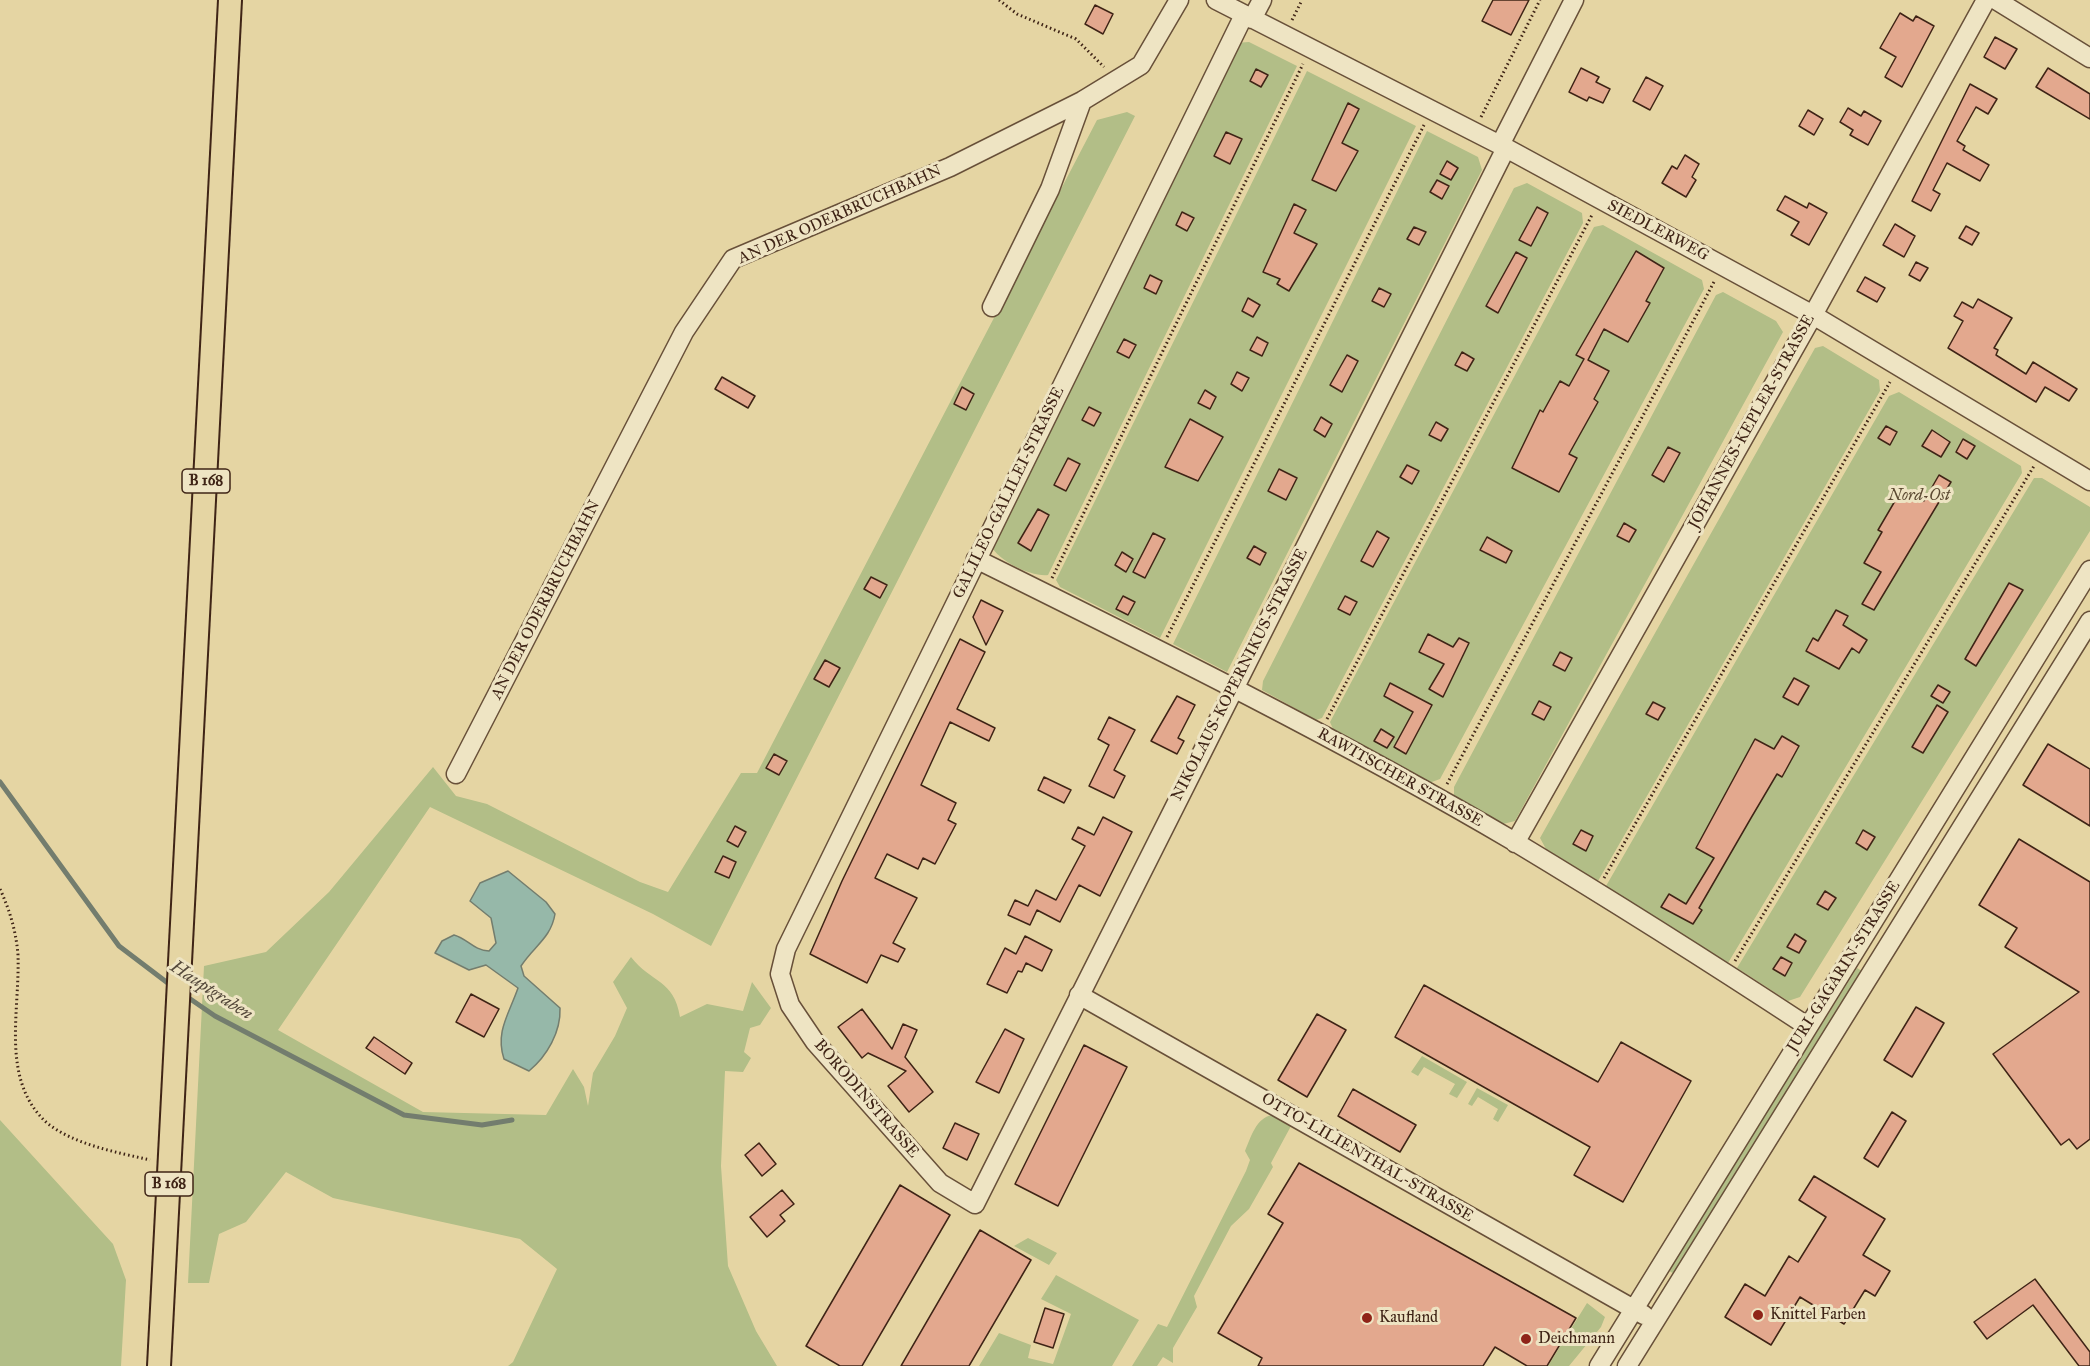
<!DOCTYPE html>
<html>
<head>
<meta charset="utf-8">
<style>
  body { margin:0 }
  canvas { display:block; background:#e5d5a3 }
</style>
</head>
<body>
<canvas width="2090" height="1366"></canvas>
<script>
const ctx = document.querySelector('canvas').getContext('2d');
ctx.lineJoin = 'round';
function fillPath(path, color) {
  ctx.fillStyle = color;
  ctx.fill(path, 'evenodd');
}
function trace(path, color, width, dash) {
  ctx.strokeStyle = color;
  ctx.lineWidth = width;
  ctx.lineCap = dash ? 'butt' : 'round';
  ctx.setLineDash(dash || []);
  ctx.stroke(path);
}
function drawText(font, color, halo, rows, align = 'center') {
  ctx.font = font + ' "IM FELL Great Primer",serif';
  ctx.lineWidth = 6;
  ctx.setLineDash([]);
  ctx.textBaseline = 'middle';
  ctx.strokeStyle = halo;
  ctx.fillStyle = color;
  for (const [text, x, y, turn = 0] of rows) {
    ctx.save();
    ctx.translate(x, y);
    ctx.rotate((+turn || 0) * Math.PI / 180);
    ctx.textAlign = isNaN(turn) ? turn : align;
    if (halo) ctx.strokeText(text, 0, 0);
    ctx.fillText(text, 0, 0);
    ctx.restore();
  }
}
fillPath(new Path2D(`
  M 1249,42 L 1297,66 L 1048,575 C 1031,577 999,561 991,546 L 1235,43 Z
  M 1307,71 L 1416,126 L 1160,638 L 1060,587 L 1056,580 Z
  M 1127,112 L 1135,116 L 711,946 L 653,914 L 430,807 L 278,1030 L 423,1112 L 546,1115 L 573,1069 L 584,1087 L 588,1106 L 593,1073 L 615,1036 L 627,1008 L 613,982 L 631,957 C 651,983 674,979 680,1017 L 707,1004 L 743,1011 L 752,982 L 771,1008 L 760,1025 L 750,1028 L 744,1052 L 751,1058 L 743,1072 L 725,1071 L 721,1166 L 728,1266 L 756,1331 L 777,1366 L 508,1366 L 513,1362 L 557,1269 L 520,1239 L 333,1198 L 286,1172 L 246,1222 L 219,1234 L 209,1283 L 188,1283 L 204,966 L 266,952 L 329,892 L 433,767 L 456,796 L 487,804 L 640,882 L 668,892 L 741,773 L 757,773 L 1097,120 Z
  M 1427,131 L 1478,157 L 1482,170 L 1227,672 L 1173,644 Z
  M 1527,183 L 1582,213 L 1583,223 L 1322,718 L 1316,720 L 1262,690 L 1263,681 L 1514,188 Z
  M 1603,225 L 1702,280 L 1704,289 L 1440,779 L 1429,783 L 1333,729 L 1330,722 L 1594,227 Z
  M 1723,292 L 1776,321 L 1783,332 L 1515,821 L 1503,824 L 1454,797 L 1454,787 L 1716,295 Z
  M 1823,346 L 1879,380 L 1880,391 L 1598,881 L 1546,849 L 1540,838 L 1815,348 Z
  M 1899,392 L 2021,466 L 2022,473 L 1728,963 L 1606,886 L 1889,396 Z
  M 2034,478 L 2042,478 L 2090,507 L 2090,531 L 1800,997 L 1788,1001 L 1737,968 Z
  M 1857,968 L 1862,971 L 1674,1274 L 1668,1270 Z
  M 1422,1056 L 1467,1082 L 1457,1098 L 1449,1094 L 1455,1084 L 1424,1067 L 1418,1076 L 1411,1072 Z
  M 1477,1088 L 1508,1105 L 1498,1122 L 1493,1119 L 1498,1109 L 1478,1097 L 1472,1106 L 1468,1104 Z
  M 1272,1115 L 1291,1126 L 1271,1163 L 1273,1167 L 1249,1209 L 1231,1226 L 1194,1296 L 1197,1307 L 1173,1348 L 1173,1363 L 1163,1357 L 1157,1366 L 1132,1366 L 1158,1324 L 1167,1327 L 1246,1171 L 1250,1160 L 1245,1151 C 1251,1137 1256,1118 1272,1115 Z
  M 0,1120 L 113,1244 L 126,1280 L 121,1366 L 0,1366 Z
  M 1028,1238 L 1057,1253 L 1049,1265 L 1014,1246 Z
  M 1056,1275 L 1139,1320 L 1112,1366 L 979,1366 L 999,1333 L 1031,1345 L 1028,1358 L 1053,1364 L 1071,1314 L 1041,1299 Z
  M 1587,1303 L 1605,1317 L 1601,1327 L 1569,1366 L 1548,1366 Z`), '#b2be87');
const water = new Path2D(`
  M 508,871 L 546,902 L 555,914 C 551,938 534,946 521,966 L 524,976 L 560,1008 C 561,1032 547,1056 529,1071 L 504,1059 C 495,1032 509,1014 518,988 L 486,965 L 469,970 L 435,953 L 442,941 L 454,935 C 468,939 473,950 489,951 L 496,943 L 491,918 L 470,901 L 480,883 Z`);
fillPath(water, '#96b8a9');
trace(water, '#737d6e', 1.5);
trace(new Path2D(`
  M 0,782 L 119,946 L 173,987
  M 183,994 L 215,1016 L 404,1115 L 482,1125 L 512,1120`), '#737d6e', 5);
const building = new Path2D(`
  M 1493,0 L 1529,0 L 1511,35 L 1482,21 Z
  M 1095,5 L 1113,14 L 1103,34 L 1085,24 Z
  M 1900,13 L 1913,21 L 1916,16 L 1934,26 L 1902,87 L 1885,77 L 1896,57 L 1880,48 Z
  M 1995,37 L 2017,49 L 2005,69 L 1984,57 Z
  M 1581,68 L 1599,77 L 1596,82 L 1610,89 L 1603,103 L 1589,97 L 1587,101 L 1569,92 Z
  M 2048,68 L 2090,94 L 2090,119 L 2036,87 Z
  M 1256,69 L 1268,75 L 1261,87 L 1250,81 Z
  M 1646,77 L 1663,86 L 1650,110 L 1633,101 Z
  M 1970,84 L 1997,99 L 1988,114 L 1976,107 L 1957,141 L 1965,146 L 1963,150 L 1989,165 L 1980,181 L 1947,163 L 1933,190 L 1940,194 L 1931,211 L 1912,201 Z
  M 1348,103 L 1359,109 L 1342,143 L 1358,151 L 1336,191 L 1312,180 Z
  M 1848,108 L 1861,116 L 1864,111 L 1881,121 L 1868,145 L 1850,135 L 1853,130 L 1840,122 Z
  M 1808,110 L 1823,119 L 1814,135 L 1799,126 Z
  M 1226,132 L 1242,139 L 1230,164 L 1214,156 Z
  M 1685,155 L 1699,164 L 1692,177 L 1696,180 L 1686,197 L 1662,183 L 1672,166 L 1677,169 Z
  M 1447,161 L 1458,168 L 1451,180 L 1440,174 Z
  M 1437,180 L 1449,186 L 1442,199 L 1430,192 Z
  M 1785,196 L 1807,208 L 1809,203 L 1827,213 L 1809,245 L 1791,235 L 1799,222 L 1777,210 Z
  M 1294,204 L 1306,210 L 1294,233 L 1317,244 L 1289,291 L 1277,284 L 1280,279 L 1263,272 Z
  M 1537,207 L 1548,213 L 1531,246 L 1519,240 Z
  M 1182,212 L 1194,218 L 1187,231 L 1176,225 Z
  M 1895,224 L 1915,236 L 1904,257 L 1883,245 Z
  M 1966,226 L 1979,233 L 1972,245 L 1959,238 Z
  M 1414,227 L 1426,232 L 1419,245 L 1407,239 Z
  M 1636,251 L 1664,268 L 1646,301 L 1650,303 L 1628,342 L 1604,329 L 1588,360 L 1609,371 L 1594,399 L 1598,402 L 1569,454 L 1577,458 L 1559,492 L 1512,468 L 1540,410 L 1543,412 L 1560,381 L 1569,386 L 1584,359 L 1576,355 Z
  M 1516,252 L 1527,258 L 1498,313 L 1486,306 Z
  M 1916,262 L 1928,268 L 1920,281 L 1909,275 Z
  M 1150,275 L 1162,281 L 1156,294 L 1144,288 Z
  M 1865,277 L 1885,288 L 1877,302 L 1857,291 Z
  M 1379,288 L 1391,294 L 1384,307 L 1372,301 Z
  M 1248,298 L 1260,305 L 1253,317 L 1242,311 Z
  M 1978,299 L 2012,318 L 1994,348 L 1998,350 L 1996,355 L 2026,374 L 2033,362 L 2077,389 L 2069,401 L 2045,387 L 2036,402 L 1948,348 L 1963,321 L 1954,316 L 1962,302 L 1973,308 Z
  M 1257,337 L 1268,343 L 1262,356 L 1250,350 Z
  M 1124,339 L 1136,345 L 1129,358 L 1117,352 Z
  M 1462,352 L 1474,359 L 1467,371 L 1455,365 Z
  M 1347,355 L 1358,361 L 1342,392 L 1330,385 Z
  M 1237,372 L 1249,378 L 1242,391 L 1231,384 Z
  M 722,377 L 755,396 L 748,408 L 715,389 Z
  M 962,387 L 974,394 L 966,410 L 954,404 Z
  M 1205,390 L 1216,397 L 1210,409 L 1198,403 Z
  M 1089,407 L 1101,413 L 1094,426 L 1082,420 Z
  M 1321,417 L 1332,424 L 1325,437 L 1314,430 Z
  M 1190,419 L 1223,437 L 1198,481 L 1165,467 Z
  M 1436,422 L 1448,429 L 1441,441 L 1429,435 Z
  M 1886,426 L 1897,432 L 1890,445 L 1878,438 Z
  M 1932,430 L 1950,442 L 1941,457 L 1922,446 Z
  M 1963,439 L 1975,446 L 1967,459 L 1956,452 Z
  M 1668,447 L 1680,453 L 1664,482 L 1652,475 Z
  M 1068,458 L 1080,464 L 1066,491 L 1054,485 Z
  M 1407,465 L 1419,471 L 1412,484 L 1400,477 Z
  M 1279,469 L 1297,478 L 1286,500 L 1268,491 Z
  M 1939,475 L 1951,482 L 1874,610 L 1862,604 L 1881,572 L 1864,563 L 1882,532 L 1878,530 L 1902,489 L 1924,501 Z
  M 1038,509 L 1049,515 L 1031,551 L 1018,543 Z
  M 1624,523 L 1636,530 L 1629,542 L 1617,536 Z
  M 1377,531 L 1389,538 L 1373,567 L 1361,561 Z
  M 1153,533 L 1165,539 L 1145,578 L 1133,572 Z
  M 1487,537 L 1512,551 L 1506,563 L 1480,550 Z
  M 1254,546 L 1266,553 L 1260,565 L 1247,558 Z
  M 1122,552 L 1133,559 L 1126,572 L 1115,565 Z
  M 871,577 L 887,585 L 880,598 L 864,589 Z
  M 2009,583 L 2023,590 L 1976,666 L 1965,659 Z
  M 1123,596 L 1135,602 L 1128,615 L 1116,609 Z
  M 1345,596 L 1357,602 L 1350,615 L 1338,609 Z
  M 981,600 L 1003,611 L 986,645 L 973,617 Z
  M 1836,610 L 1848,616 L 1843,625 L 1867,640 L 1859,653 L 1852,648 L 1839,669 L 1806,651 L 1813,638 L 1818,641 Z
  M 1428,634 L 1453,647 L 1459,638 L 1469,643 L 1443,697 L 1429,689 L 1444,664 L 1419,652 Z
  M 960,639 L 985,652 L 957,709 L 995,728 L 989,741 L 950,722 L 921,785 L 956,803 L 948,820 L 956,824 L 935,864 L 923,858 L 918,869 L 887,854 L 875,878 L 917,898 L 893,943 L 905,949 L 898,962 L 881,955 L 867,983 L 810,954 L 842,881 Z
  M 1560,652 L 1572,658 L 1565,671 L 1553,665 Z
  M 825,660 L 840,668 L 829,687 L 814,679 Z
  M 1794,678 L 1809,686 L 1798,705 L 1783,697 Z
  M 1390,683 L 1432,705 L 1406,754 L 1394,747 L 1413,712 L 1384,696 Z
  M 1938,685 L 1950,692 L 1943,703 L 1931,696 Z
  M 1177,696 L 1195,705 L 1178,738 L 1184,741 L 1177,754 L 1151,741 Z
  M 1539,701 L 1551,707 L 1544,720 L 1532,714 Z
  M 1653,702 L 1665,708 L 1658,720 L 1646,714 Z
  M 1937,705 L 1948,712 L 1923,753 L 1912,747 Z
  M 1109,717 L 1135,730 L 1114,770 L 1125,776 L 1114,798 L 1089,786 L 1109,745 L 1098,739 Z
  M 1381,729 L 1394,737 L 1387,748 L 1374,741 Z
  M 1782,736 L 1799,746 L 1782,777 L 1777,774 L 1751,818 L 1699,908 L 1702,910 L 1693,924 L 1661,907 L 1669,894 L 1686,904 L 1714,858 L 1696,848 L 1755,739 L 1774,749 Z
  M 2048,744 L 2090,769 L 2090,826 L 2023,785 Z
  M 774,754 L 787,761 L 779,775 L 766,768 Z
  M 1044,777 L 1071,790 L 1064,803 L 1038,790 Z
  M 1103,817 L 1132,832 L 1100,896 L 1079,885 L 1060,922 L 1037,910 L 1030,925 L 1008,915 L 1015,900 L 1028,906 L 1036,890 L 1056,900 L 1085,846 L 1072,839 L 1078,827 L 1094,835 Z
  M 735,826 L 746,832 L 738,847 L 727,841 Z
  M 1581,830 L 1593,836 L 1586,851 L 1573,844 Z
  M 1863,830 L 1875,837 L 1867,850 L 1856,843 Z
  M 2019,839 L 2090,882 L 2090,1139 L 2077,1149 L 2069,1139 L 2061,1145 L 1993,1054 L 2079,992 L 2005,947 L 2017,928 L 1979,905 Z
  M 723,856 L 736,862 L 729,878 L 715,872 Z
  M 1825,891 L 1836,898 L 1828,910 L 1817,904 Z
  M 1795,934 L 1806,941 L 1799,953 L 1787,947 Z
  M 1025,936 L 1052,950 L 1042,971 L 1026,963 L 1022,972 L 1018,971 L 1007,993 L 987,984 L 1005,948 L 1016,954 Z
  M 1781,957 L 1792,963 L 1785,976 L 1773,969 Z
  M 1424,985 L 1598,1082 L 1621,1042 L 1691,1081 L 1623,1202 L 1574,1175 L 1590,1147 L 1395,1037 Z
  M 471,994 L 499,1009 L 484,1037 L 456,1022 Z
  M 1916,1007 L 1944,1023 L 1912,1077 L 1884,1060 Z
  M 862,1009 L 892,1049 L 903,1024 L 917,1030 L 905,1057 L 933,1092 L 909,1112 L 888,1086 L 906,1071 L 868,1053 L 862,1058 L 838,1027 Z
  M 1317,1014 L 1346,1030 L 1307,1097 L 1278,1080 Z
  M 1005,1029 L 1024,1039 L 999,1093 L 976,1082 Z
  M 374,1037 L 412,1063 L 405,1074 L 366,1048 Z
  M 1084,1045 L 1127,1067 L 1058,1206 L 1015,1184 Z
  M 1353,1089 L 1416,1125 L 1400,1152 L 1338,1116 Z
  M 1892,1112 L 1906,1121 L 1878,1167 L 1864,1158 Z
  M 955,1123 L 979,1134 L 967,1160 L 943,1148 Z
  M 759,1143 L 776,1164 L 762,1176 L 745,1155 Z
  M 1299,1163 L 1576,1318 L 1547,1366 L 1527,1366 L 1495,1347 L 1483,1366 L 1258,1366 L 1262,1358 L 1218,1333 L 1283,1223 L 1268,1214 Z
  M 1814,1176 L 1885,1219 L 1863,1255 L 1890,1271 L 1875,1296 L 1865,1290 L 1844,1324 L 1800,1297 L 1771,1345 L 1725,1317 L 1745,1284 L 1765,1296 L 1789,1256 L 1798,1262 L 1826,1217 L 1799,1200 Z
  M 900,1185 L 950,1215 L 862,1366 L 840,1366 L 806,1346 Z
  M 782,1190 L 794,1204 L 780,1215 L 785,1221 L 767,1237 L 750,1217 Z
  M 980,1230 L 1031,1260 L 969,1366 L 901,1366 Z
  M 2035,1279 L 2090,1352 L 2090,1366 L 2079,1366 L 2033,1305 L 1987,1339 L 1974,1322 Z
  M 1045,1308 L 1064,1314 L 1053,1348 L 1034,1342 Z`);
fillPath(building, '#e3a88e');
trace(building, '#3f2416', 1.5);
const minor = new Path2D(`
  M 1216,0 L 1506,148 L 1813,315 L 2090,481
  M 1996,0 L 2090,58
  M 1244,15 L 786,949 L 780,974 L 790,1005 L 815,1042 L 940,1183 L 975,1204 L 1506,148
  M 1252,19 L 1262,0
  M 1500,145 L 1574,0
  M 992,307 L 1050,189 L 1082,101
  M 976,559 C 1158,649 1340,739 1515,842 C 1613,901 1711,963 1807,1026
  M 456,774 L 684,332 L 733,259 L 950,167 L 1082,101 L 1141,65 L 1179,0
  M 1515,843 L 1813,315 L 1986,0
  M 1079,995 L 1644,1315
  M 1599,1366 L 2090,570
  M 1627,1366 L 2090,621`);
const major = new Path2D(`
  M 159,1366 L 230,0`);
trace(minor, '#685039', 21);
trace(major, '#3f2416', 26);
trace(new Path2D(`
  M 999,0 L 1017,14 L 1076,39 L 1104,67
  M 1292,20 L 1302,0
  M 1481,117 L 1540,0
  M 1052,578 L 1303,64
  M 1167,637 L 1424,125
  M 1327,719 L 1592,215
  M 1447,784 L 1714,282
  M 1604,878 L 1890,382
  M 0,889 C 10,911 16,931 18,955 C 20,1013 0,1080 47,1123 C 75,1145 116,1152 150,1160
  M 1735,961 L 2034,466`), '#3f2416', 3, [1.5, 3]);
trace(minor, '#eee4c3', 18);
trace(major, '#e5d5a3', 22);
for (const [x, y, r, color] of [
  [1758,1315,6,"#8f2418"],
  [1367,1318,6,"#8f2418"],
  [1526,1339,6,"#8f2418"]
]) {
  const dot = new Path2D();
  dot.arc(x, y, r, 0, 2 * Math.PI);
  ctx.fillStyle = color;
  ctx.fill(dot);
  trace(dot, '#eee4c3', 2);
}
for (const [x, y, w] of [
  [206,481,48],
  [169,1184,48]
]) {
  const box = new Path2D();
  box.roundRect(x - w / 2, y - 12, w, 24, 4.5);
  ctx.fillStyle = '#eee4c3';
  ctx.fill(box);
  trace(box, '#3f2416', 1.5);
}
drawText('bold 15px', '#3f2416', null, [
  ["B 168",206,481],
  ["B 168",169,1184]
]);
drawText('16px', '#3f2416', '#eee4c3', [
  ["AN DER ODERBRUCHBAHN",840,215,-24],
  ["SIEDLERWEG",1658,231,28],
  ["JOHANNES-KEPLER-STRASSE",1752,422,-61],
  ["GALILEO-GALILEI-STRASSE",1009,493,-64],
  ["AN DER ODERBRUCHBAHN",546,600,-63],
  ["NIKOLAUS-KOPERNIKUS-STRASSE",1240,675,-63],
  ["RAWITSCHER STRASSE",1400,778,29],
  ["JURI-GAGARIN-STRASSE",1844,967,-58],
  ["BORODINSTRASSE",866,1099,49],
  ["OTTO-LILIENTHAL-STRASSE",1367,1158,30]
]);
drawText('italic 16px', '#5c4a32', '#eee4c3', [
  ["Nord-Ost",1919,496]
]);
drawText('16px', '#3f2416', '#eee4c3', [
  ["Knittel Farben",1770,1315],
  ["Kaufland",1379,1318],
  ["Deichmann",1538,1339]
], 'left');
drawText('italic 18px', '#55493b', '#eee4c3', [
  ["Hauptgraben",211,991,33]
]);
</script>
</body>
</html>
